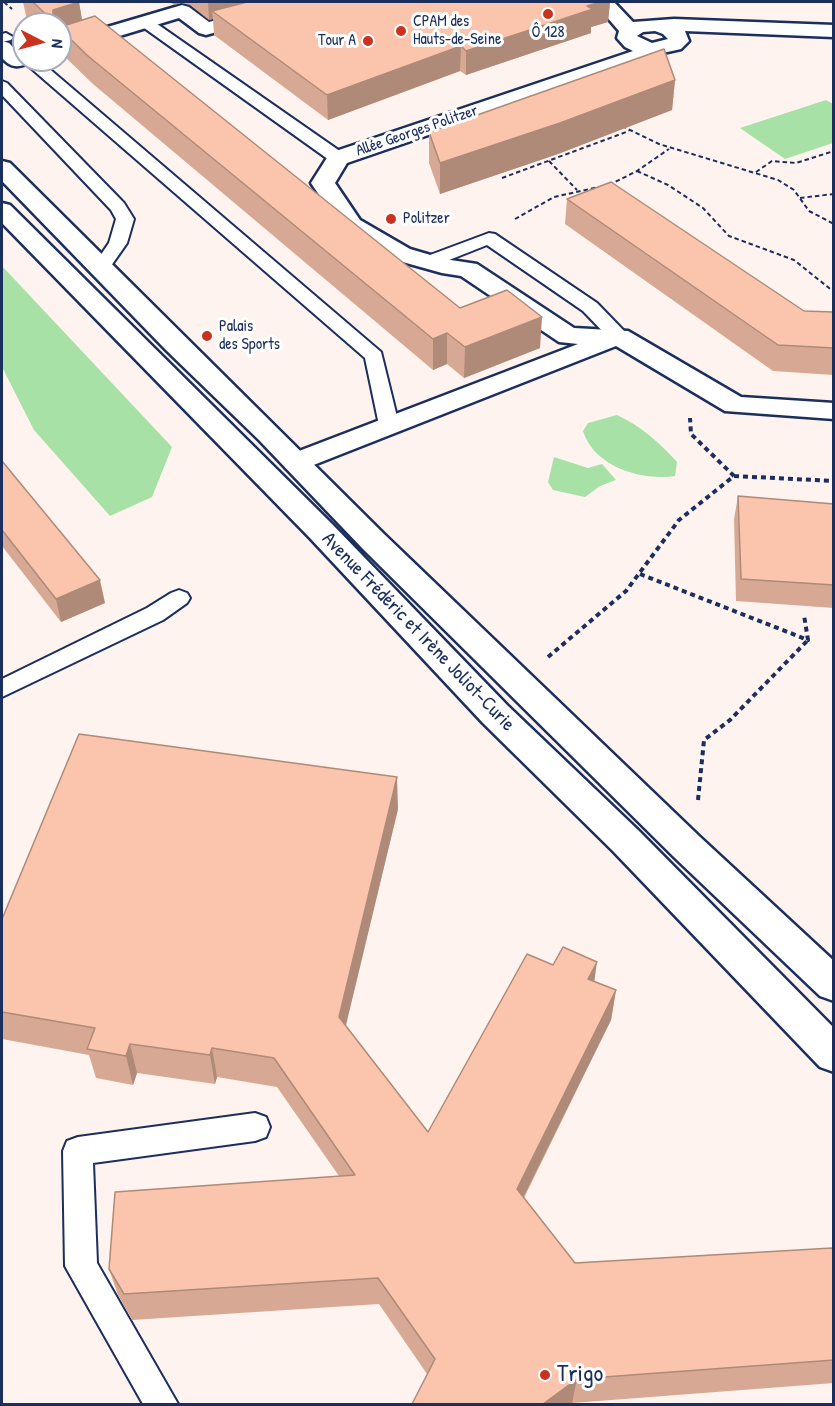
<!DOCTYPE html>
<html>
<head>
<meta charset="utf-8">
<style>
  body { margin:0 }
  #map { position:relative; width:835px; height:1406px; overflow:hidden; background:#fef3ee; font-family:"Patrick Hand",sans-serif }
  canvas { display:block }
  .frame { position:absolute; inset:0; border:3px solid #1b2f5e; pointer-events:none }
  .north { position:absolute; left:12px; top:12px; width:60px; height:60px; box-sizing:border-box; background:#fff; border:2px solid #a4acbf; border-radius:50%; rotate:96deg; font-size:16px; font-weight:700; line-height:24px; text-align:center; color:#1b2f5e }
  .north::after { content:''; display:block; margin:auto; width:21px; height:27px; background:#c8321e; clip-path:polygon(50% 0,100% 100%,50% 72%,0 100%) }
</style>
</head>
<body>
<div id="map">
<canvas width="835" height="1406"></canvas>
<div class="frame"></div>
<div class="north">N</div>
</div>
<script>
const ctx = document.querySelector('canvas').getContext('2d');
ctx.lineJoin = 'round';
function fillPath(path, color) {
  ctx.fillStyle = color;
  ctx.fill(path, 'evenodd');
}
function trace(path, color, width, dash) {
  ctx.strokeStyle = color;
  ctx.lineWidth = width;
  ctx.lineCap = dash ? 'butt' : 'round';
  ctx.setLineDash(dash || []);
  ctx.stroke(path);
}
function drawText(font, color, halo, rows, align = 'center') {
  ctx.font = font + ' "Patrick Hand",sans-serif';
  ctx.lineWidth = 6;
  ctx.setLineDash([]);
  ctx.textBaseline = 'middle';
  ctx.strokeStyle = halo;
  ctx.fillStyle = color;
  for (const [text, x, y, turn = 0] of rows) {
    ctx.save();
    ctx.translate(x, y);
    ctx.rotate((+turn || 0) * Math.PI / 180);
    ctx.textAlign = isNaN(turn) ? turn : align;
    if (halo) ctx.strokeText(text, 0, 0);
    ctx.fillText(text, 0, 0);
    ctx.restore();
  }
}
fillPath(new Path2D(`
  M 826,100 L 833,104 L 833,143 L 785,159 L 740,128 Z
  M 2,266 L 172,447 L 152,497 L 110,516 L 34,430 L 2,367 Z
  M 617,415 C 641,426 660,443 677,462 L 675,476 C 642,481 594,467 583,431 L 588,423 Z
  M 554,457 L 588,468 L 602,464 L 616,480 L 600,486 L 585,497 L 553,490 L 548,482 Z`), '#a7e1a5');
const service = new Path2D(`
  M 145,18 L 150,19 L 344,154 L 346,158 L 344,162 L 332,162 L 140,25 L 138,22 Z
  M 6,33 L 13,37 L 11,40 L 2,42 L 2,34 Z
  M 24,58 L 24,60 L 39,60 L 381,352 L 399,425 L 396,429 L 389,431 L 382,429 L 379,425 L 365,358 L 25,63 L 22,60 Z
  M 2,81 L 7,83 L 124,203 L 134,219 L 127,243 L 106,273 L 94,273 L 91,269 L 109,243 L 116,219 L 111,210 L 2,95 Z
  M 489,233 L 495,234 L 597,303 L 626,333 L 628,337 L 626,341 L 612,341 L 583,311 L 487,245 L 434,266 L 422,266 L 419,262 L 422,258 Z
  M 179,590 L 187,593 L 190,598 L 187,603 L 163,620 L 2,697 L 2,679 L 147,608 L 171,593 Z
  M 255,1113 L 266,1117 L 270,1127 L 266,1137 L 255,1141 L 93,1163 L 97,1263 L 178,1404 L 143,1404 L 65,1266 L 63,1151 L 67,1141 L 78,1137 Z`);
const pedestrian = new Path2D(`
  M 281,2 L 311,2 L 308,6 L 206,35 L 199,33 L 179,18 L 60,54 L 60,41 L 182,5 L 189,7 L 209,22 Z
  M 2,41 L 9,43 L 20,54 L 24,53 L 24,60 L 34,60 L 31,63 C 18,67 12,69 2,58 Z`);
const minor = new Path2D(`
  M 594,2 L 614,2 L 633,22 L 674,19 L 834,25 L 834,37 L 685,31 L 689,41 L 681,49 L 654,55 L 652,58 L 347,163 L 335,183 L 360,220 L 410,249 L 444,259 L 477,264 L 574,328 L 628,331 L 741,397 L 834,403 L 834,419 L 725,411 L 616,346 L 306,468 L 296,471 L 286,468 L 282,462 L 286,456 L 578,344 L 559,342 L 461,276 L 442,273 L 392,259 L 343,230 L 311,183 L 330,153 L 633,51 L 625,47 L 617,38 L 619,31 ZM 655,31 L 663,34 L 668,39 L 652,43 L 637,36 L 643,32 Z`);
const secondary = new Path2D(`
  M 2,161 L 10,163 L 385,535 L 700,837 L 834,961 L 834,1001 L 820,996 L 674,857 L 363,549 L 259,440 L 166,350 L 2,181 Z
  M 2,203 L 10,205 L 332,524 L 507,705 L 639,831 L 834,1028 L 834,1072 L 820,1067 L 613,851 L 483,723 L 310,538 L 2,223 Z`);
trace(service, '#1b2f5e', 4);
trace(pedestrian, '#1b2f5e', 5);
trace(minor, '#1b2f5e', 5);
trace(secondary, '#1b2f5e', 5);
trace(new Path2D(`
  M 4,2 L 12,9
  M 622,126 L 659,144 L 778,180 L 794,190 L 809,211 L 834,224
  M 549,161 L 577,190
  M 637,171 L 668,185 L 703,208 L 729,236 L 794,260 L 834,292
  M 756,172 L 772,161 L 796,163 L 834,151
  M 502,178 L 629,131
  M 609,185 L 637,171 L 669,149
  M 800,198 L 834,194
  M 515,219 L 554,197 L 599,187`), '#1b2f5e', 2, [4.5, 3]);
trace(new Path2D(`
  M 734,476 L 834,481
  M 640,574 L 808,640 L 804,615
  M 548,657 L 626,591 L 679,520 L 734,476 L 691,434 L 690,418
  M 698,800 L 704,740 L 730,720 L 808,640`), '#1b2f5e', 4, [5, 4]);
fillPath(service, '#fff');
fillPath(pedestrian, '#fff');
fillPath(minor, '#fff');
fillPath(secondary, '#fff');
fillPath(new Path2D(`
  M 23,2 L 79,2 L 82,20 L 460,308 L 540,348 L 464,378 L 447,364 L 433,370 L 93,84 L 63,55 L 60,39 L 60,24 L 30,24 L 27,20 Z
  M 169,2 L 610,2 L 608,22 L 591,27 L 591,33 L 466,75 L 460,71 L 328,120 L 214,35 L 213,19 L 209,20 L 190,5 L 181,3 L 174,5 Z
  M 675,80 L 672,110 L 558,154 L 440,194 L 429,163 L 429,132 Z
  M 567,199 L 804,311 L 834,312 L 834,375 L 773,371 L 565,224 Z
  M 2,461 L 105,603 L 61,622 L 2,546 Z
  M 738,496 L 834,504 L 834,608 L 736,601 L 734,519 Z
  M 398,809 L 345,1026 L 428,1132 L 594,982 L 616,990 L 611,1020 L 524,1198 L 575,1263 L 834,1253 L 834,1383 L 572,1403 L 427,1374 L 379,1304 L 132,1320 L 118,1295 L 109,1269 L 339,1176 L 277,1087 L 217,1077 L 215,1084 L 137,1073 L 133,1085 L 96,1078 L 89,1055 L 2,1039 L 2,919 Z`), '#d7a994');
fillPath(new Path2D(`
  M 79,2 L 84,32 L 60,29 L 60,24 L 53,24 L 53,10 Z
  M 173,2 L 181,2 L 181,3 L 174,5 Z
  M 208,2 L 274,2 L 212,11 L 213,19 L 209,20 Z
  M 600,2 L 610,2 L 608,22 L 591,27 L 591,33 L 466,75 L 466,51 Z
  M 461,46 L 460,71 L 328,120 L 327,95 Z
  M 675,80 L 672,110 L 558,154 L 440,194 L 440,163 Z
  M 542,317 L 540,348 L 464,378 L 465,347 Z
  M 447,333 L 447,364 L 433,370 L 433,339 Z
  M 100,580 L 105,603 L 61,622 L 56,599 Z
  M 397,777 L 398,809 L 341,1046 L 339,1017 Z
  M 597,962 L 593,991 L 588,979 Z
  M 616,990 L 611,1020 L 514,1216 L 517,1189 Z
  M 130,1044 L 137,1073 L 133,1085 L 126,1056 Z
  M 212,1048 L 217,1077 L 215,1084 L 210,1055 Z
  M 577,1379 L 572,1403 L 570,1404 L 543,1404 Z`), '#af8a78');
const building = new Path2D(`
  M 33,2 L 79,2 L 53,10 L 53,21 Z
  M 247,2 L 600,2 L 587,6 L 593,9 L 466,51 L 461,46 L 327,95 L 212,11 Z
  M 95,16 L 460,308 L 507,290 L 542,317 L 465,347 L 447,333 L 433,339 L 88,56 L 60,29 L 60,27 Z
  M 664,49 L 675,80 L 560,123 L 440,163 L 429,132 Z
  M 611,182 L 804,311 L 834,312 L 834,348 L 778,345 L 567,199 Z
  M 2,461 L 100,580 L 56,599 L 2,530 Z
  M 738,496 L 834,504 L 834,585 L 741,579 Z
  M 79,734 L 397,777 L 339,1017 L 428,1132 L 527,954 L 553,965 L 563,947 L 597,962 L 588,979 L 616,990 L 517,1189 L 575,1263 L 832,1248 L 834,1253 L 834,1360 L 577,1379 L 543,1404 L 412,1404 L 435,1359 L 378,1278 L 124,1294 L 109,1269 L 115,1192 L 355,1175 L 274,1058 L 212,1048 L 210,1055 L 130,1044 L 126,1056 L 87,1049 L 95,1028 L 2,1012 L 2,919 Z`);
fillPath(building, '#fac5ac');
trace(building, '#af8a78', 1.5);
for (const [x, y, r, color] of [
  [548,14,6,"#c8321e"],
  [401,31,6,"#c8321e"],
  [368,41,6,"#c8321e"],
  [391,219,6,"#c8321e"],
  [207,336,6,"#c8321e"],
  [545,1375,6,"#c8321e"]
]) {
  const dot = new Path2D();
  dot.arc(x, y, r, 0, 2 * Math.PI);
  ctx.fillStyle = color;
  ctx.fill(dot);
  trace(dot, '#fff', 2);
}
drawText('16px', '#1b2f5e', '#fff', [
  ["CPAM des",413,22],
  ["Hauts-de-Seine",413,40],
  ["Ô 128",548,33,"center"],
  ["Tour A",356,41,"right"],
  ["Politzer",403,219],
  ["Palais",219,327],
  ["des Sports",219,345]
], 'left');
drawText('16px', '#1b2f5e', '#fff', [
  ["Allée Georges Politzer",417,131,-19]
]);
drawText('20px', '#1b2f5e', '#fff', [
  ["Avenue Frédéric et Irène Joliot-Curie",418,632,46]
]);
drawText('24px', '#1b2f5e', '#fff', [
  ["Trigo",557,1375]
], 'left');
</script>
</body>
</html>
